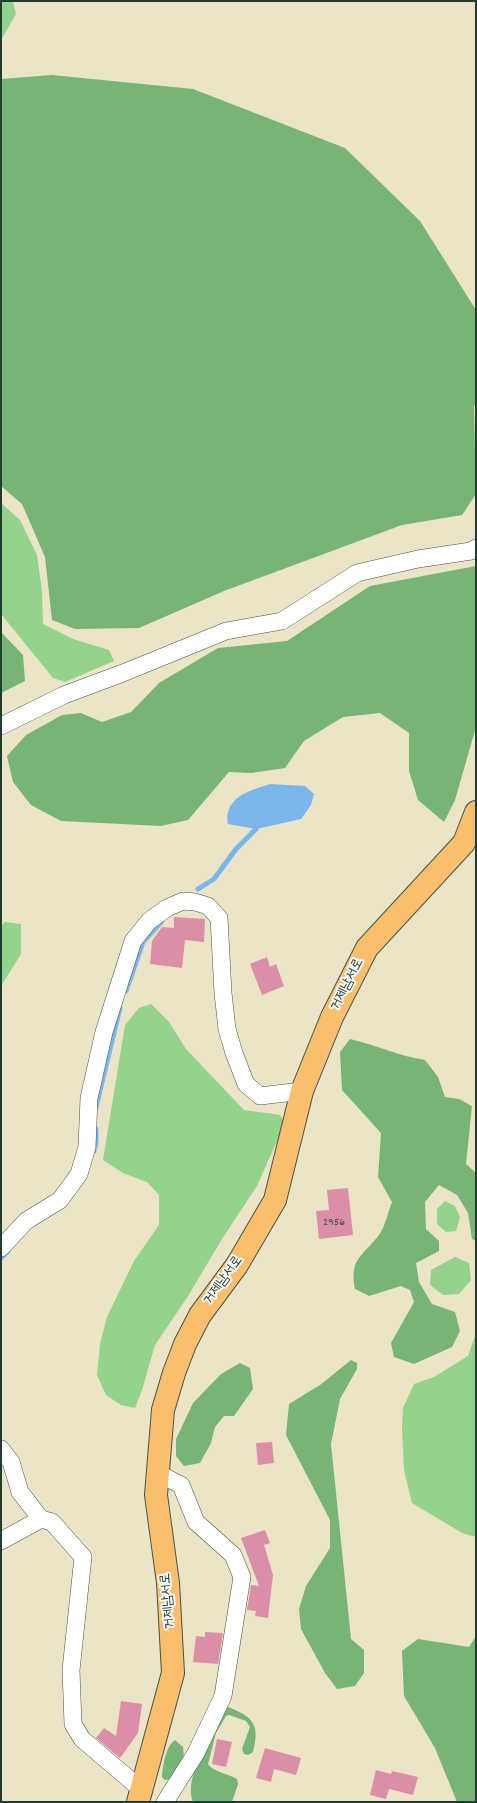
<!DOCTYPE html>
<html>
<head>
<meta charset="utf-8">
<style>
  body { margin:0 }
  #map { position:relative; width:477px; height:1803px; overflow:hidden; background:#ebe4c6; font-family:Dekko,sans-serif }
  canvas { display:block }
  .frame { position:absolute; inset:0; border:2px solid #1f3d34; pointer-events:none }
</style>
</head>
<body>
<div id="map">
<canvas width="477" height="1803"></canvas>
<div class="frame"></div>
</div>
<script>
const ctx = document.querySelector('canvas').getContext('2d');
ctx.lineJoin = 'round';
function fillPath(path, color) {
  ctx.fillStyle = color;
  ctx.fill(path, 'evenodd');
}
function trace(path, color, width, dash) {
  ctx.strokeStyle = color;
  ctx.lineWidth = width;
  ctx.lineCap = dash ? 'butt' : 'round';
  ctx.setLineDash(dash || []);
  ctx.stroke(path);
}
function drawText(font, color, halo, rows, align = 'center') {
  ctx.font = font + ' Dekko,"Poor Story",sans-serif';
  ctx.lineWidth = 4;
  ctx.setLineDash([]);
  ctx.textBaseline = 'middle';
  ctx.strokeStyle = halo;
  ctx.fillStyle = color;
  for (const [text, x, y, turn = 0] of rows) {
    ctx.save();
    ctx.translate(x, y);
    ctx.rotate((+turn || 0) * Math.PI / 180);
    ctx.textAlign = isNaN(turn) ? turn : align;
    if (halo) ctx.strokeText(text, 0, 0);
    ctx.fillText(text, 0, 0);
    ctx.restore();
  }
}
fillPath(new Path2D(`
  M 1,1 L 13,1 L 16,14 L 1,40 Z
  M 1,503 L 20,520 L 37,555 L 42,591 L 43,624 L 73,639 L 109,650 L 114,661 L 65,682 L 53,678 L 1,614 Z
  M 5,922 L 21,924 L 21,954 L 1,986 L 1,926 Z
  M 151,1004 L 169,1022 L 186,1049 L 244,1110 L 280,1115 L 285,1123 L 257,1186 L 222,1239 L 188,1296 L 155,1345 L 142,1390 L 135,1408 L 121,1405 L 106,1395 L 97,1375 L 100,1344 L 107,1317 L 134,1261 L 159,1225 L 159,1195 L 147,1182 L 123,1173 L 103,1160 L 125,1025 L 139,1008 Z
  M 445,1201 L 455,1206 L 460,1217 L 456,1231 L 446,1232 L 437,1224 L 437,1209 Z
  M 455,1257 L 469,1263 L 471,1280 L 459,1294 L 443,1295 L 430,1285 L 431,1270 Z
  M 476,1333 L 476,1537 L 462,1533 L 412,1503 L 404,1470 L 402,1428 L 403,1408 L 414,1384 L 434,1377 L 468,1356 Z`), '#93d38a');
fillPath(new Path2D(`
  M 52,75 L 193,89 L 345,148 L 420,221 L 476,310 L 476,401 L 474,407 L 476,494 L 462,515 L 402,525 L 224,591 L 139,628 L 75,629 L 52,620 L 45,557 L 22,504 L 1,486 L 1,79 Z
  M 476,566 L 476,727 L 455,800 L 444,822 L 418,800 L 409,771 L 409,733 L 380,713 L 343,717 L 304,741 L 285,768 L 251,773 L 229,772 L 188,820 L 161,826 L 61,821 L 31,805 L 13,782 L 7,756 L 26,735 L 62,715 L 81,713 L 102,722 L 131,712 L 159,683 L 218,648 L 287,641 L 370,586 Z
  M 1,632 L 23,655 L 25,681 L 1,693 Z
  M 350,1039 C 376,1045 399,1056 425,1060 L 438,1077 L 445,1097 L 459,1099 L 472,1106 L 466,1164 L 476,1173 L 476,1241 L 472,1239 L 468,1213 L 457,1195 L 439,1185 L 425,1202 L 426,1229 L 439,1241 L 439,1251 L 416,1263 L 419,1282 L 432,1304 L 455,1312 L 460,1331 L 452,1347 L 414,1364 L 394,1357 L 391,1343 L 414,1302 L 410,1290 L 401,1286 L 369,1296 L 355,1289 C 349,1258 363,1256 379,1235 C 385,1227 388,1212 392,1202 L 378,1177 L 381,1133 L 342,1090 L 340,1052 Z
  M 351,1360 L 357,1363 L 357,1369 L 340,1399 L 331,1444 L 351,1639 L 364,1650 L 364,1673 L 355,1686 L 337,1689 L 325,1673 L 301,1629 L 299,1609 L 306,1586 L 330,1548 L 330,1520 L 286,1435 L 289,1404 L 320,1385 Z
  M 240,1363 L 250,1368 L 253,1389 L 234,1416 L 224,1416 L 215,1427 L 211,1443 L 200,1463 L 184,1466 L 176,1456 L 176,1439 L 193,1403 L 221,1374 Z
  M 476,1636 L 476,1802 L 457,1802 L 435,1748 L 404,1696 L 402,1651 L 418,1639 L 469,1647 Z
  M 228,1707 C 254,1717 260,1725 253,1752 L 248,1755 L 244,1754 L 242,1749 L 250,1727 L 246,1721 L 229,1715 L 226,1716 L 216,1733 L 208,1764 C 215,1773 227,1773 237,1779 L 238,1784 L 232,1802 L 193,1802 C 183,1778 212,1731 222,1708 Z
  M 175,1740 L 183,1747 L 184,1757 L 171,1779 L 165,1780 L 162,1777 C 163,1766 165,1747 175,1740 Z`), '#76b576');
fillPath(new Path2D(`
  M 270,784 L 305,786 L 314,794 L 311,805 L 301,819 L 256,829 L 228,824 C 223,798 250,790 270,784 Z`), '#79b6ec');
trace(new Path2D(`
  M 198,889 L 214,879 L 236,849 L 256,829
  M 126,991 L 143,942 L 162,921
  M 96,1107 L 120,1008
  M 94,1151 L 96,1143 L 96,1129
  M 1,1258 L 8,1251`), '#79b6ec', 5);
fillPath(new Path2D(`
  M 174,917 L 205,919 L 204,942 L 185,940 L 182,968 L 150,964 L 152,941 L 162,927 L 174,928 Z
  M 267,957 L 270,967 L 276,964 L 284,986 L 262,995 L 250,964 Z
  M 348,1188 L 353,1235 L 319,1239 L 316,1211 L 329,1210 L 327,1190 Z
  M 272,1442 L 274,1463 L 258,1465 L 256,1443 Z
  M 265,1530 L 270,1543 L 264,1545 L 273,1575 L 268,1618 L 255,1616 L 256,1611 L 247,1610 L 251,1585 L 259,1586 L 241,1538 Z
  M 205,1632 L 223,1633 L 218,1664 L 193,1662 L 196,1636 L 205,1637 Z
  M 121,1701 L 142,1704 L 138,1733 L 120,1758 L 96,1738 L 104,1728 L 116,1736 Z
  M 217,1739 L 232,1742 L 226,1767 L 212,1764 Z
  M 265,1748 L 301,1758 L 296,1775 L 274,1769 L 271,1782 L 256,1778 Z
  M 376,1770 L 391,1774 L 392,1771 L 418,1777 L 413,1795 L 389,1789 L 386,1799 L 370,1795 Z`), '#da8ea8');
const minor = new Path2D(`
  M 1,726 L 64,695 L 123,673 L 226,631 L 282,621 L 357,573 L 418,559 L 471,551 L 476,548
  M 1,1248 L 26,1221 L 60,1200 L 79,1174 L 87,1147 L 89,1098 L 104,1032 L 133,941 L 149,921 L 167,908 L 183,901 L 195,902 L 208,906 L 219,918 L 223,993 L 227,1029 L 234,1053 L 246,1084 L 260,1096 L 302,1091
  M 1,1449 L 11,1462 L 20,1492 L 41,1519 L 52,1522 L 83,1557 L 71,1670 L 73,1724 L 82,1739 L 142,1790
  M 157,1473 L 181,1485 L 196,1522 L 233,1555 L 242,1577 L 223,1696 L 196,1753 L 165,1802
  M 1,1541 L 41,1519`);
const major = new Path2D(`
  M 138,1802 L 173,1673 L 168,1583 L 156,1495 L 163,1410 L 174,1373 L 185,1344 L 200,1315 L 237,1265 L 275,1200 L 302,1091 L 332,1017 L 367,948 L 464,843 L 476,812`);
trace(minor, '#3e564a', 18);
trace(major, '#3e564a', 24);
trace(minor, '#fff', 17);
trace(major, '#fabe6d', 22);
drawText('12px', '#4e5151', null, [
  ["2956",334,1223]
]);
drawText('14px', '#1f3d34', '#f6f6f2', [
  ["거제남서로",348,985,-63],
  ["거제남서로",224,1281,-54],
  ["거제남서로",169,1601,-95]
]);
</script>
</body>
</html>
